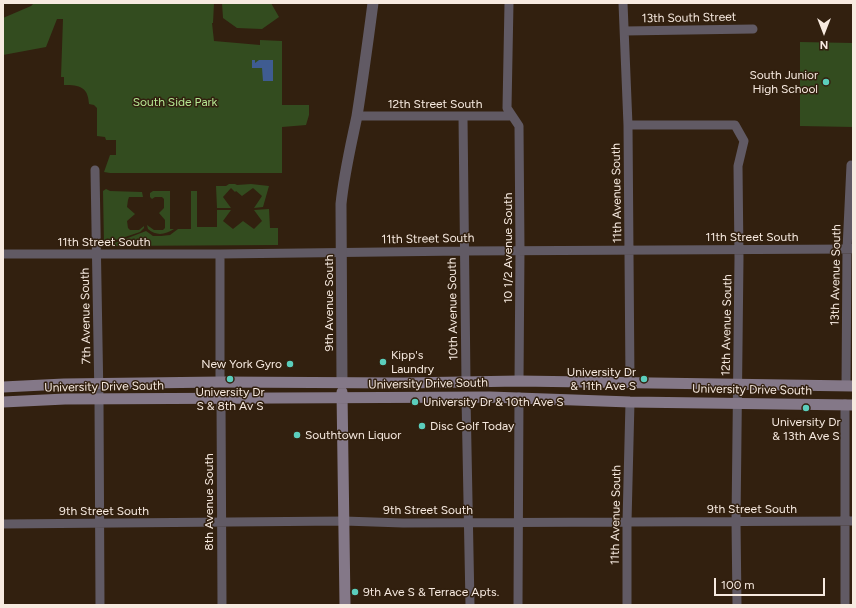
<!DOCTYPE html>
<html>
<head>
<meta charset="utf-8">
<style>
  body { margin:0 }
  #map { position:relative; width:856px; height:608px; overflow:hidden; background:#32200f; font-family:Figtree,sans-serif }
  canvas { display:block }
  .frame { position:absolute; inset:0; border:4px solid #f7eae0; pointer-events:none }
  .north { position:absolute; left:804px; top:12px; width:40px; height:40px; -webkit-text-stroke:3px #32200f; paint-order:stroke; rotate:180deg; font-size:11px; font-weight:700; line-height:16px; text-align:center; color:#f7eae0 }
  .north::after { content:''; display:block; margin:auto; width:14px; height:18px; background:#f7eae0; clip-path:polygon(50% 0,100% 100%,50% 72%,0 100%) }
  .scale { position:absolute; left:714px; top:578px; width:111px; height:18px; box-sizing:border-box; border:2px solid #f7eae0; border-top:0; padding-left:5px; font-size:12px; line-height:14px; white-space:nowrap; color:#f7eae0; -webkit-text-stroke:3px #32200f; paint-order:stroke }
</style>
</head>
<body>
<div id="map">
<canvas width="856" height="608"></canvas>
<div class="frame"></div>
<div class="north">N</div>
<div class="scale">100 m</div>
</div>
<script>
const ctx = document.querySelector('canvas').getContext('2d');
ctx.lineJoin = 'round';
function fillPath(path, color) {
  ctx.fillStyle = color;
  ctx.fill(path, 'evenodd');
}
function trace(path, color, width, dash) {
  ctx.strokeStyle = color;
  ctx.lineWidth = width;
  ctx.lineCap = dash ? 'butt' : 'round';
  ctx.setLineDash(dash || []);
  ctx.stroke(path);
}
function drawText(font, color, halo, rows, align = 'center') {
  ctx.font = font + ' Figtree,sans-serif';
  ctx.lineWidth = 3;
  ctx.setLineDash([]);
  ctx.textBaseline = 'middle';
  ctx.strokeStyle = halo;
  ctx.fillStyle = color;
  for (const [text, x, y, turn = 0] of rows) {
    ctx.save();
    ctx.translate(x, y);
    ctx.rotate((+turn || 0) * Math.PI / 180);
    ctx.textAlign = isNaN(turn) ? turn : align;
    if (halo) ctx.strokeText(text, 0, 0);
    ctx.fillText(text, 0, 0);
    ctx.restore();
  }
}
fillPath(new Path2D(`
  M 34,3 L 214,3 L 213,23 L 212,23 L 214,41 L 260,45 L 260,40 L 282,41 L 282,105 L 309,105 L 309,115 L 306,125 L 282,127 L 282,173 L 110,173 L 104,172 L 110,155 L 116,155 L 116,140 L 106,140 L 105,137 L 97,136 L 97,108 L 94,105 L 89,104 C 88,87 80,85 64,85 L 64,77 L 61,77 L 63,19 L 57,19 L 46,47 L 3,55 L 3,18 L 31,6 Z
  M 222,3 L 271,3 L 279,17 L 262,29 L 237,28 L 223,18 Z
  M 800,42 L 853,43 L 853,127 L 800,126 Z
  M 229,184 L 235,184 L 237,185 L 251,184 L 269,186 L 263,207 L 254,208 L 262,196 L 253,188 L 242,196 L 236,191 L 235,192 L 231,188 L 223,197 L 231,208 L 217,208 L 216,186 L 226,186 Z
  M 106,189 L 110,191 L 142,192 L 143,197 L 129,197 L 128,200 L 127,207 L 135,214 L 127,221 L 128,228 L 130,230 L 139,230 L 144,226 L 144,228 L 140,232 L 104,244 L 103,191 Z
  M 153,191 L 170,191 L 170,229 L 174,229 C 165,235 156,236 148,229 L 147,225 L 154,230 L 163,230 L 165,228 L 165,220 L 159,213 L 164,208 L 164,199 L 162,197 L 155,197 L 152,199 L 150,197 L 150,193 Z
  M 191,191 L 197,191 L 197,227 L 217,227 L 217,210 L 231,210 L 223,221 L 233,229 L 243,221 L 254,229 L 262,221 L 254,210 L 269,209 L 270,228 L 278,228 L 278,245 L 107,246 L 146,231 L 153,236 L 161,236 L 170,235 L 178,229 L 191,229 Z`), '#334c1f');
fillPath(new Path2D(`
  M 252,60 L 255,60 L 255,63 L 259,60 L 273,60 L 273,81 L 263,81 L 262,68 L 252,68 Z`), '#3f5c91');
trace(new Path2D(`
  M 509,3 L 507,108 L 519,126 L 520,250 L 519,381
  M 623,3 L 628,125 L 630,383
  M 625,31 L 753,29
  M 357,116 L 512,116
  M 463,117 L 466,382
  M 628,125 L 735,125 L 744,141 L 738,166 L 739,258 L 736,521 L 737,605
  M 95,170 L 99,400 L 100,605
  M 3,254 L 220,254 L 464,251 L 853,249
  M 220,254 L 220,382
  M 846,386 L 847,249 L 851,165
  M 466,397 L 470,605
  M 221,399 L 222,605
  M 3,524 L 344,521 L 403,523 L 853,521
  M 518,605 L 519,397
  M 627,605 L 627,522 L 630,402
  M 845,605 L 845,404`), '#615a64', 9);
trace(new Path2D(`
  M 342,383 L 341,204 C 344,174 351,145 357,116 C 363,78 368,41 373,3`), '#615a64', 11);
trace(new Path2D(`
  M 3,387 L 64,384 L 220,382 L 404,383 L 519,381 L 853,386
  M 342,392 L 345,605
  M 3,402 L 65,399 L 490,397 L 630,402 L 853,405`), '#847888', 11);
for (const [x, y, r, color] of [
  [826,82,4,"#5bcebc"],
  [383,362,4,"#5bcebc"],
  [290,364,4,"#5bcebc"],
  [230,379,4,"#5bcebc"],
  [644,379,4,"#5bcebc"],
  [415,402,4,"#5bcebc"],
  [806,408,4,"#5bcebc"],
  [422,426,4,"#5bcebc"],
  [297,435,4,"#5bcebc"],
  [355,592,4,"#5bcebc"]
]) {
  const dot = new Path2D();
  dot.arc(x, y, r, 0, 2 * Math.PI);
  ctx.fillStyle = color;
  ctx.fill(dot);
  trace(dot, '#32200f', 1.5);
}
drawText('12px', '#f7eae0', '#32200f', [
  ["13th South Street",689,18,-1],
  ["12th Street South",435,104],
  ["11th Avenue South",617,193,-91],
  ["11th Street South",752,237],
  ["11th Street South",428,239,-1],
  ["11th Street South",104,242],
  ["10 1/2 Avenue South",508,248,-90],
  ["13th Avenue South",836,275,-89],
  ["9th Avenue South",329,303,-90],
  ["10th Avenue South",453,309,-91],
  ["7th Avenue South",86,316,-91],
  ["12th Avenue South",727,325,-89],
  ["University Drive South",428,384,-1],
  ["University Drive South",104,387,-1],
  ["University Drive South",752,390,1],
  ["8th Avenue South",209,502,-90],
  ["9th Street South",752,509],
  ["9th Street South",428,510],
  ["9th Street South",104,511],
  ["11th Avenue South",616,515,-89]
]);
drawText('12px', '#f7eae0', '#32200f', [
  ["South Junior",818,75,"right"],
  ["High School",818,89,"right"],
  ["Kipp's",391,355],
  ["Laundry",391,369],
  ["New York Gyro",282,364,"right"],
  ["University Dr",636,372,"right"],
  ["& 11th Ave S",636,386,"right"],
  ["University Dr",230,392,"center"],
  ["S & 8th Av S",230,406,"center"],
  ["University Dr & 10th Ave S",423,402],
  ["University Dr",806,422,"center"],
  ["& 13th Ave S",806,436,"center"],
  ["Disc Golf Today",430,426],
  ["Southtown Liquor",305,435],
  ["9th Ave S & Terrace Apts.",363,592]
], 'left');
drawText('12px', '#b6e893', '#32200f', [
  ["South Side Park",175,102]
]);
</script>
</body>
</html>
